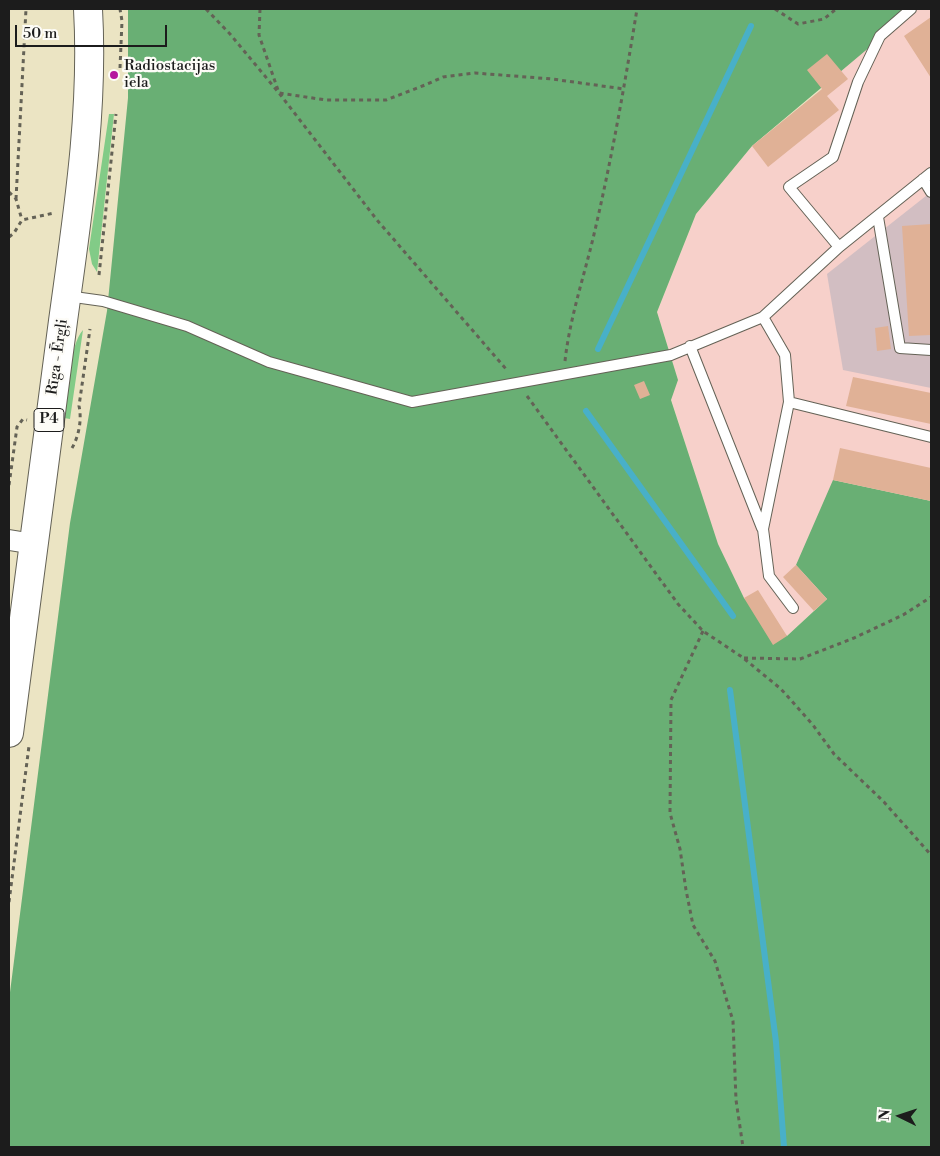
<!DOCTYPE html>
<html>
<head>
<meta charset="utf-8">
<style>
  body { margin:0 }
  #map { position:relative; width:940px; height:1156px; overflow:hidden; background:#ebe4c3; font-family:"Libre Bodoni",serif }
  canvas { display:block }
  .frame { position:absolute; inset:0; border:10px solid #1c1c1c; pointer-events:none }
  .north { position:absolute; left:875px; top:1091px; width:50px; height:50px; -webkit-text-stroke:4px #fdfcf7; paint-order:stroke; rotate:274deg; font-size:14px; font-weight:700; line-height:20px; text-align:center; color:#1c1c1c }
  .north::after { content:''; display:block; margin:auto; width:18px; height:22px; background:#1c1c1c; clip-path:polygon(50% 0,100% 100%,50% 72%,0 100%) }
  .scale { position:absolute; left:15px; top:25px; width:152px; height:22px; box-sizing:border-box; border:2px solid #1c1c1c; border-top:0; padding-left:6px; font-size:15px; line-height:18px; white-space:nowrap; color:#1c1c1c; -webkit-text-stroke:4px #fdfcf7; paint-order:stroke }
</style>
</head>
<body>
<div id="map">
<canvas width="940" height="1156"></canvas>
<div class="frame"></div>
<div class="north">N</div>
<div class="scale">50 m</div>
</div>
<script>
const ctx = document.querySelector('canvas').getContext('2d');
ctx.lineJoin = 'round';
function fillPath(path, color) {
  ctx.fillStyle = color;
  ctx.fill(path, 'evenodd');
}
function trace(path, color, width, dash) {
  ctx.strokeStyle = color;
  ctx.lineWidth = width;
  ctx.lineCap = dash ? 'butt' : 'round';
  ctx.setLineDash(dash || []);
  ctx.stroke(path);
}
function drawText(font, color, halo, rows, align = 'center') {
  ctx.font = font + ' "Libre Bodoni",serif';
  ctx.lineWidth = 4.5;
  ctx.setLineDash([]);
  ctx.textBaseline = 'middle';
  ctx.strokeStyle = halo;
  ctx.fillStyle = color;
  for (const [text, x, y, turn = 0] of rows) {
    ctx.save();
    ctx.translate(x, y);
    ctx.rotate((+turn || 0) * Math.PI / 180);
    ctx.textAlign = isNaN(turn) ? turn : align;
    if (halo) ctx.strokeText(text, 0, 0);
    ctx.fillText(text, 0, 0);
    ctx.restore();
  }
}
fillPath(new Path2D(`
  M 887,9 L 931,9 L 931,501 L 833,480 L 827,599 L 787,636 L 773,645 L 744,598 L 718,545 L 671,399 L 678,380 L 657,312 L 696,214 L 752,146 L 822,90 L 807,70 Z`), '#f7d0ca');
fillPath(new Path2D(`
  M 931,192 L 931,388 L 843,370 L 827,274 Z`), '#d2bec2');
fillPath(new Path2D(`
  M 109,114 L 114,114 L 97,272 L 92,264 L 89,249 Z
  M 83,330 L 70,419 L 64,418 C 67,397 69,345 83,330 Z`), '#82cb87');
fillPath(new Path2D(`
  M 128,9 L 915,9 L 752,146 L 696,214 L 657,312 L 678,380 L 671,400 L 718,544 L 744,598 L 787,636 L 827,599 L 796,565 L 833,480 L 931,501 L 931,1147 L 9,1147 L 9,1000 L 70,523 L 107,311 L 128,98 Z`), '#69af74');
trace(new Path2D(`
  M 598,349 L 751,26
  M 586,411 L 733,616
  M 730,690 L 776,1042 L 784,1147`), '#48b0c8', 6);
fillPath(new Path2D(`
  M 931,17 L 931,78 L 904,36 Z
  M 827,54 L 848,79 L 827,96 L 839,110 L 768,167 L 752,146 L 822,89 L 807,70 Z
  M 931,224 L 931,335 L 909,336 L 902,226 Z
  M 888,326 L 891,349 L 877,351 L 875,328 Z
  M 853,377 L 931,393 L 931,424 L 846,406 Z
  M 644,381 L 650,395 L 640,399 L 634,385 Z
  M 840,448 L 931,468 L 931,501 L 833,480 Z
  M 796,565 L 827,599 L 814,611 L 783,577 Z
  M 758,590 L 787,636 L 773,645 L 744,598 Z`), '#e0b196');
const lane = new Path2D(`
  M 923,179 L 931,192
  M 878,217 L 900,348 L 931,350
  M 839,247 L 789,187 L 833,157 L 858,82 L 880,36 L 911,9
  M 67,296 L 103,301 L 187,326 L 269,362 L 412,402 L 671,355 L 763,317 L 839,247 L 931,173
  M 763,317 L 785,355 L 789,402 L 763,529 L 769,576 L 793,608
  M 690,346 L 762,528
  M 789,402 L 931,437`);
const street = new Path2D(`
  M 9,540 L 34,544`);
const primary = new Path2D(`
  M 9,733 C 27,596 45,458 63,321 C 77,218 94,113 88,9`);
trace(lane, '#646256', 12);
trace(street, '#646256', 22);
trace(primary, '#646256', 30);
trace(new Path2D(`
  M 206,9 L 230,34 L 279,93 L 377,220 L 506,369
  M 260,9 L 259,35 L 279,93 L 326,100 L 386,100 L 425,85 L 443,77 L 475,73 L 552,79 L 624,89
  M 775,9 L 798,24 L 824,19 L 836,9
  M 120,68 L 122,21 L 120,9
  M 9,192 L 16,199 L 22,220
  M 16,199 L 26,9
  M 9,237 L 14,233 L 22,220 L 54,213
  M 99,275 L 116,114
  M 565,361 C 570,316 585,274 595,230 C 612,157 625,83 637,9
  M 527,396 L 678,604 L 703,631 L 742,657 L 781,689 L 813,725 L 834,754 L 884,802 L 931,855
  M 72,448 C 79,436 82,419 79,406 L 90,329
  M 9,485 L 17,427 L 23,419 L 27,420
  M 703,631 L 671,700 L 670,813 L 680,849 L 686,890 L 693,925 L 715,961 L 733,1021 L 736,1100 L 743,1147
  M 744,658 L 800,659 L 854,638 L 903,615 L 931,597
  M 9,902 L 29,746`), '#646256', 3, [4, 4]);
trace(lane, '#fff', 10);
trace(street, '#fff', 20);
trace(primary, '#fff', 28);
for (const [x, y, r, color] of [
  [114,75,5,"#b5179e"]
]) {
  const dot = new Path2D();
  dot.arc(x, y, r, 0, 2 * Math.PI);
  ctx.fillStyle = color;
  ctx.fill(dot);
  trace(dot, '#fdfcf7', 2);
}
for (const [x, y, w] of [
  [49,420,30]
]) {
  const box = new Path2D();
  box.roundRect(x - w / 2, y - 11.5, w, 23, 4);
  ctx.fillStyle = '#fdfcf7';
  ctx.fill(box);
  trace(box, '#1c1c1c', 1);
}
drawText('bold 14px', '#1c1c1c', null, [
  ["P4",49,420]
]);
drawText('15px', '#1c1c1c', '#fdfcf7', [
  ["Radiostacijas",124,66],
  ["iela",124,83]
], 'left');
drawText('15px', '#1c1c1c', '#fdfcf7', [
  ["Rīga - Ērgļi",58,357,-82]
]);
</script>
</body>
</html>
